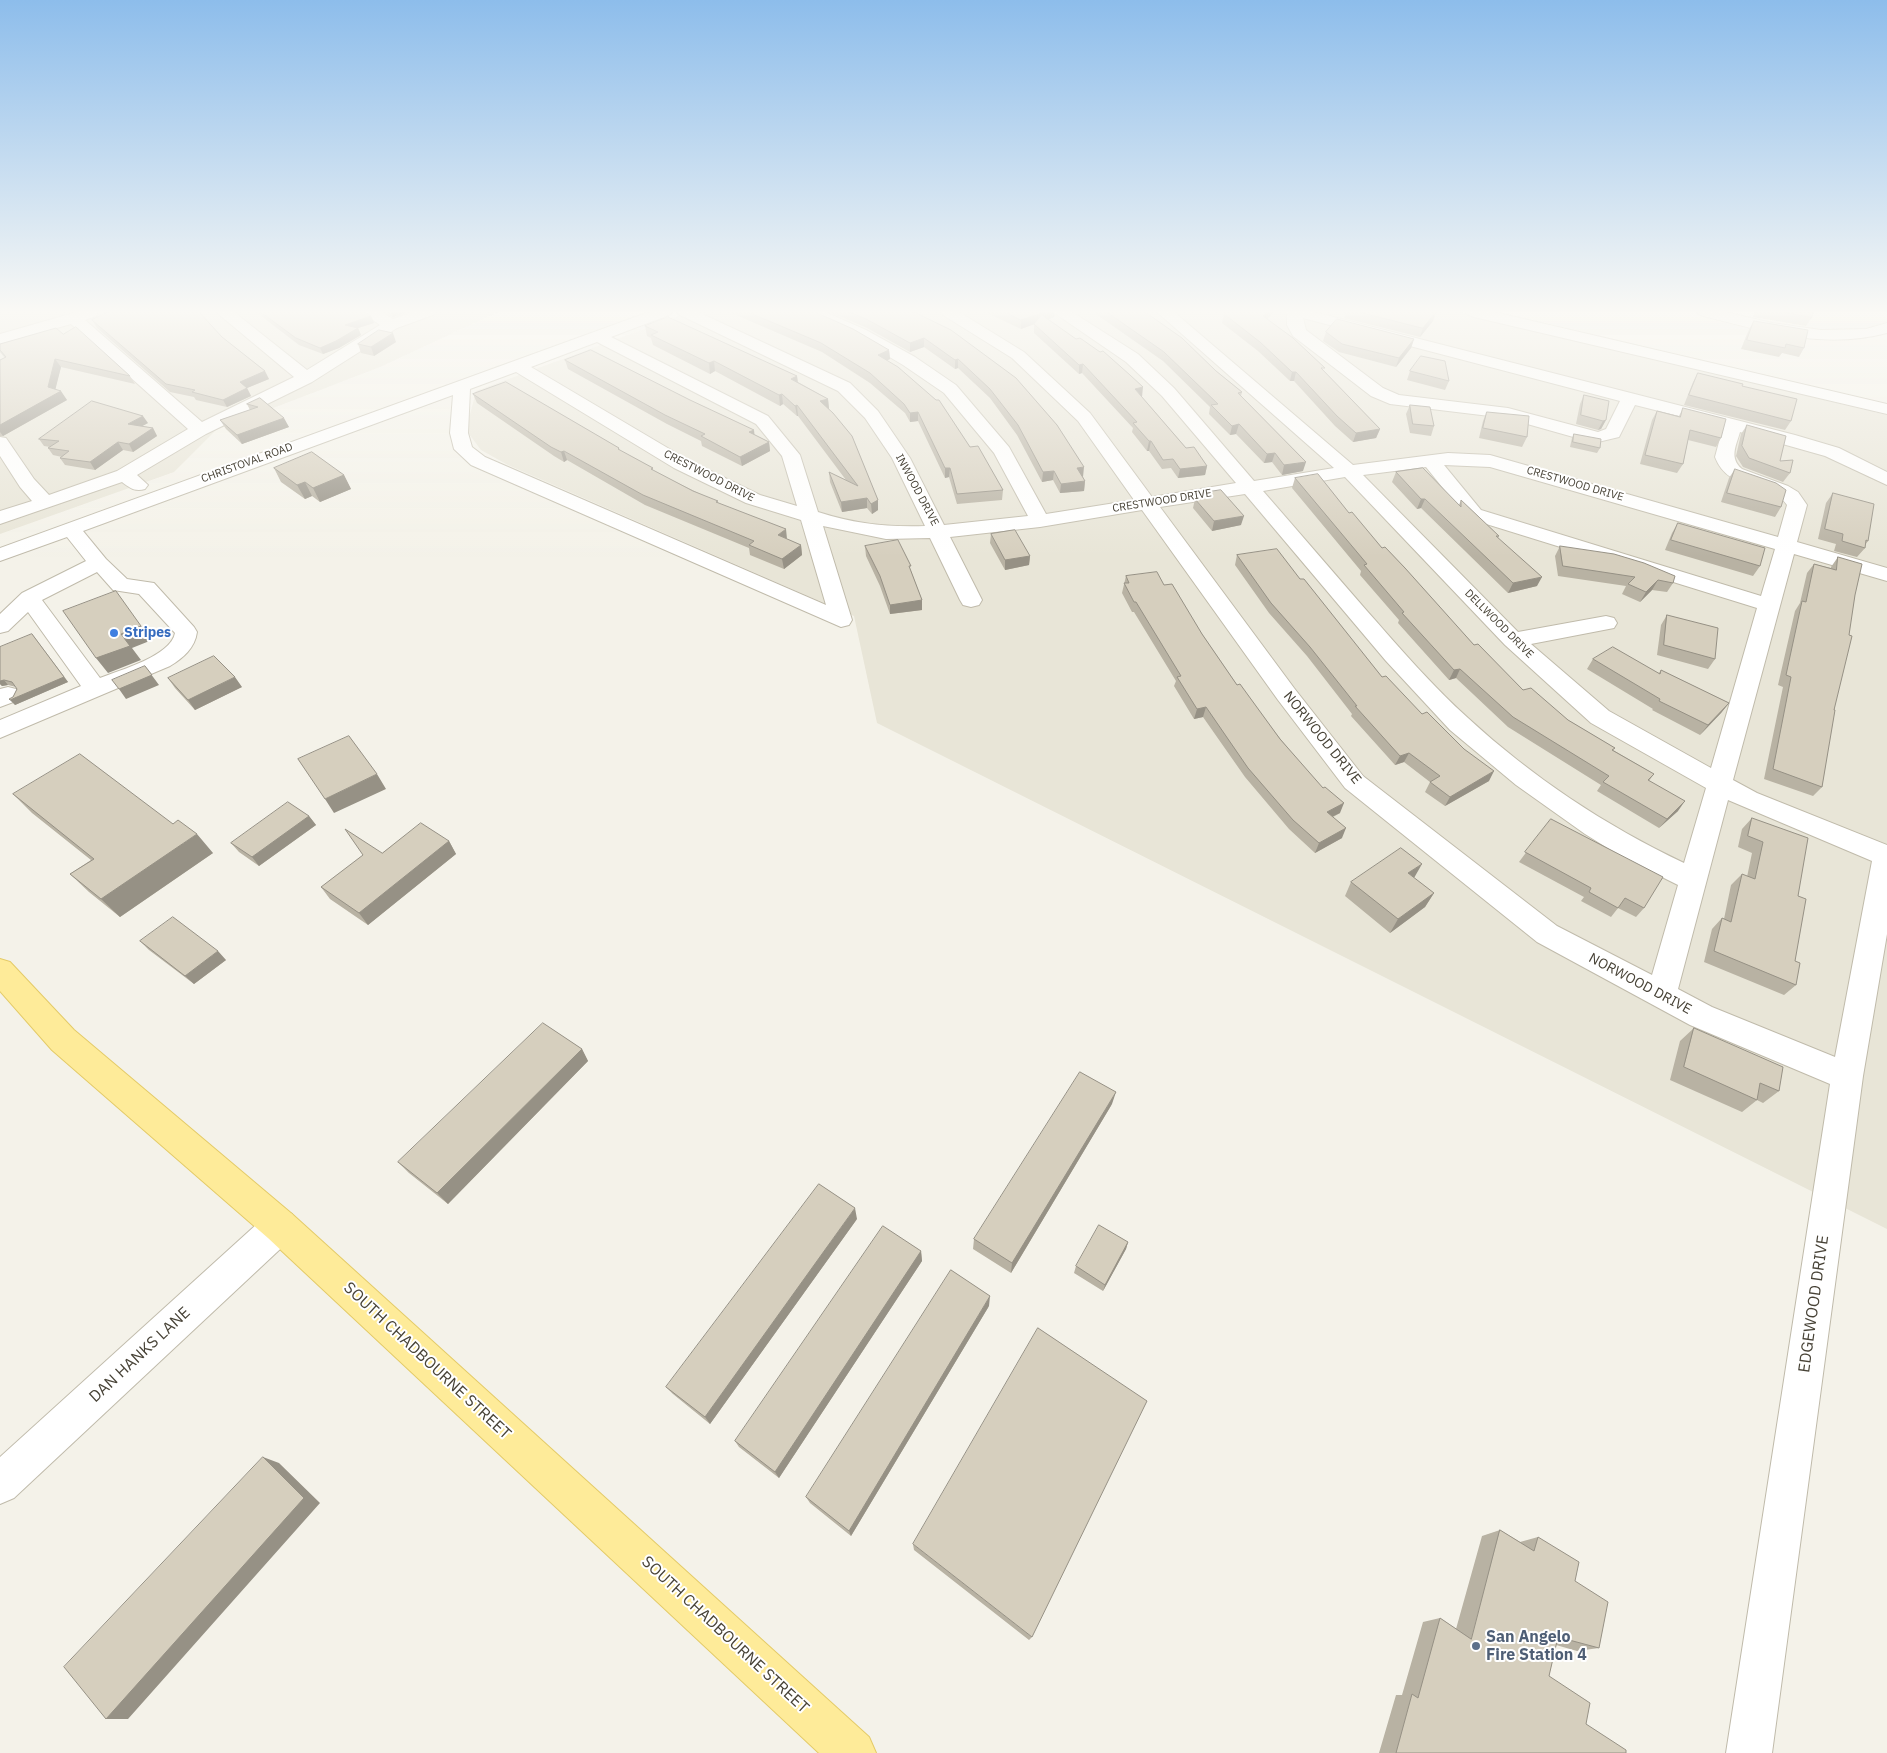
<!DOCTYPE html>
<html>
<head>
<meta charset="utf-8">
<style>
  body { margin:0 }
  canvas { display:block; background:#f4f2e9 }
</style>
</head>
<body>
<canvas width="1887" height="1753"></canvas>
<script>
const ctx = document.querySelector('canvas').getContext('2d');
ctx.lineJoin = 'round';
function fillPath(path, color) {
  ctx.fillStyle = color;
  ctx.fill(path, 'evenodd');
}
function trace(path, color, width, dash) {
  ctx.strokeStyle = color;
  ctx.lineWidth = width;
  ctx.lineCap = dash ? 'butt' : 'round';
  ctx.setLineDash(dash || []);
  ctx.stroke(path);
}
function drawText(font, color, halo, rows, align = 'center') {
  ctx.font = font + ' "IBM Plex Sans",sans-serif';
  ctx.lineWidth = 4;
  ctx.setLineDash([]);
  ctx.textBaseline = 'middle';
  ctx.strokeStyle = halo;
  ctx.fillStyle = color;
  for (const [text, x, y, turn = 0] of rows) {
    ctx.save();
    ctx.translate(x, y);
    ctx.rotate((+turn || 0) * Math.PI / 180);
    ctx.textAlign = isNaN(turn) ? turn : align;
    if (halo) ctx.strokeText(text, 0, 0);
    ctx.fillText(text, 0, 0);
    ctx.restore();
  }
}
fillPath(new Path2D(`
  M 0,312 L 498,312 L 380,367 L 216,430 L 174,472 L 0,534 Z
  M 690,312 L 1460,312 L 1887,415 L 1887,1229 L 877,723 L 854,616 L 508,465 L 481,450 L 466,430 L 476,391 Z`), '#e8e5d7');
const minor = new Path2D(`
  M 77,312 L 98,312 L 96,316 L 85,320 L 202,422 L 294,377 L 216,312 L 234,312 L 307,370 L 380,325 L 362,312 L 381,312 L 393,319 L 413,312 L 436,312 L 433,315 L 397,328 L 312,382 L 206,434 L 137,475 L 148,485 L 145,489 C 135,492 130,488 122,482 L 0,524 L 0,511 L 32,501 L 20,487 L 0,456 L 0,437 L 6,438 L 34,479 L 49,495 L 117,471 L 188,429 L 71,324 L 0,344 L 0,334 Z
  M 649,312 L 672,312 L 669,315 L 611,337 L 768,416 L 800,455 L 818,512 C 856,524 885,527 925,526 L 892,458 L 865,418 L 838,391 L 680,315 L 677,312 L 698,312 L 850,383 L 878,411 L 910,458 L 944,525 L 1028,516 L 994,453 L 944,393 L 903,365 L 854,336 L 807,315 L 804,312 L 825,312 L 866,330 L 915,357 L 956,385 L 1009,447 L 1046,514 L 1134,500 L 1078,421 L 1012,358 L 943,315 L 940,312 L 959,312 L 1024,352 L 1090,413 L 1152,497 L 1236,483 L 1162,396 L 1126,362 L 1053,312 L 1072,312 L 1138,354 L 1174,388 L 1254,481 L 1334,468 L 1157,312 L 1174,312 L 1353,465 L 1448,453 L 1490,455 L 1778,537 L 1787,505 C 1769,478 1729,494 1715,457 L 1723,427 L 1635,405 L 1619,437 L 1598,442 L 1584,440 L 1506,418 L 1390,404 L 1371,396 L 1293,336 L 1287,325 L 1287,312 L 1314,312 L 1795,435 L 1839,448 L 1887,472 L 1887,485 L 1825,456 L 1740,432 C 1736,446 1729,458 1742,469 L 1788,486 L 1798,492 L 1807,505 L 1797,542 L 1887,568 L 1887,581 L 1794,554 L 1733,780 L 1757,793 L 1887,845 L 1887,934 L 1863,1076 L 1772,1753 L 1726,1753 L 1830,1084 L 1690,1025 L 1537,942 L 1345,788 L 1278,700 L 1142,510 L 1040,527 L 950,537 L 982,600 L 979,605 L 971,607 L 963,605 L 960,600 L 930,538 L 886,539 L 823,526 L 852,620 L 849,625 L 841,627 L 471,465 L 454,449 L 450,433 L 453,395 L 83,531 L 106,559 L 127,579 L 154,583 L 194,627 L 197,632 C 195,648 183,658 170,666 L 0,738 L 0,720 L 81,686 L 28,612 L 8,631 L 0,633 L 0,614 L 22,593 L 86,561 L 67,537 L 0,561 L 0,548 ZM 1303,318 L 1620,401 L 1606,429 L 1598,432 L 1508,408 L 1399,395 L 1383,388 L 1306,330 ZM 597,342 L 756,424 L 782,456 L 797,506 L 760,495 L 688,460 L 531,367 ZM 516,372 L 674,468 L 746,503 L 801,520 L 826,605 L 485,457 L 472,447 L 468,433 L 470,389 ZM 1444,465 L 1490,467 L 1775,549 L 1761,596 L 1481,510 ZM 1426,467 L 1467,518 L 1757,608 L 1711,768 L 1609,711 L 1531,644 L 1614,628 L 1617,623 L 1614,618 L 1606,616 L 1518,632 L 1363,475 ZM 1345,477 L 1505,645 L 1591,723 L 1706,788 L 1684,863 C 1606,826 1532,777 1468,718 C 1432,686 1399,647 1367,611 C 1332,571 1298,531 1263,491 ZM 1245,494 L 1386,661 L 1450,730 L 1516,785 L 1585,834 L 1622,857 L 1678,885 L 1652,975 L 1557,926 L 1363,776 L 1294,688 L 1160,507 ZM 97,572 L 113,590 L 139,594 L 175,633 C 171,656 120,670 100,678 L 42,600 ZM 1728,800 L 1872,861 L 1835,1057 L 1712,1007 L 1678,989 Z
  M 1466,312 L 1494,312 L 1887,404 L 1887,414 L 1474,317 L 1469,315 Z
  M 1697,312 L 1725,312 L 1772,323 L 1821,330 L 1866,329 L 1887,323 L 1887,333 C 1824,350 1761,331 1700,315 Z
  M 8,687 L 16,689 L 20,695 L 16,701 L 0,707 L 0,689 Z
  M 280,1209 L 292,1214 L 297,1226 L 292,1238 L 14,1498 L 0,1504 L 0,1457 L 268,1214 Z`);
const major = new Path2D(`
  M 0,959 L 10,962 L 74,1030 L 292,1214 L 869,1737 L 876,1753 L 819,1753 L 268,1238 L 52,1050 L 0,991 Z`);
trace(minor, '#c0bbab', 2);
trace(major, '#e4cb68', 2);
fillPath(minor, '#fff');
fillPath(major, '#feeb99');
fillPath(new Path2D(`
  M 256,312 L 365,312 L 371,316 L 374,323 L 358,328 L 361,335 L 339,348 L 323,354 L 299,345 Z
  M 384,312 L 408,312 L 393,317 Z
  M 729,312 L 815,312 L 889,350 L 890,359 L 887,360 L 970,447 L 1003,490 L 1002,500 L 957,504 L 949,477 L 945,478 L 918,421 L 910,422 L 905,413 L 870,383 L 822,352 Z
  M 830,312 L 914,312 L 1083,477 L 1085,481 L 1084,491 L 1060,493 L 1053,480 L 1042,482 L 1017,435 L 990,398 L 958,368 L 955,369 L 924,347 L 910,352 L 867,328 Z
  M 985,312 L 1055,312 L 1054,317 L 1048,319 L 1142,397 L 1186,448 L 1207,466 L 1205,475 L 1178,478 L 1171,468 L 1162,469 L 1149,451 L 1147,451 L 1132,432 L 1133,428 L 1082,373 L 1079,374 L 1034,333 L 1034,324 L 1021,329 Z
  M 1093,312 L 1145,312 L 1242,392 L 1241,396 L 1303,471 L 1282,475 L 1272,462 L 1264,463 L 1236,434 L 1230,435 L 1209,414 L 1210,407 L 1163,361 Z
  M 1346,312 L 1436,312 L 1433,321 L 1420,337 L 1344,318 Z
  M 1755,312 L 1813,312 L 1812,317 L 1806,326 L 1753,317 Z
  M 1224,314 L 1267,319 L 1324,372 L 1380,429 L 1376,438 L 1353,442 L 1335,426 L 1294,381 L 1290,381 L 1258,351 L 1222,323 Z
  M 92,320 L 222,337 L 269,379 L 247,388 L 251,396 L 227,407 L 196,400 L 194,397 L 170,392 L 97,328 Z
  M 1754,321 L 1804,348 L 1799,357 L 1782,353 L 1779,357 L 1741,349 L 1749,329 Z
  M 645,326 L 797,376 L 798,382 L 828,399 L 829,409 L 878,500 L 878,510 L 872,514 L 867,508 L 842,512 L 830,482 L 829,472 L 846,480 L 798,416 L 797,416 L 783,404 L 780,406 L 715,371 L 710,374 L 653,345 L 651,338 L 647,336 Z
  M 1326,332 L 1414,339 L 1411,348 L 1396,367 L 1339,352 L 1323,341 Z
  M 63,334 L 130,376 L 135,384 L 61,367 L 55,389 L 67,400 L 3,436 L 0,436 L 0,360 L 5,358 L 0,352 L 0,344 Z
  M 396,342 L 374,356 L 361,353 L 358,344 Z
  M 565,360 L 754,434 L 769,442 L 770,451 L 742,466 L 702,446 L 701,441 L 667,424 L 568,369 Z
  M 1410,371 L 1449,381 L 1445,390 L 1407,380 Z
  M 1698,373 L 1742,386 L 1791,421 L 1785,430 L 1684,405 L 1693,382 Z
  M 473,394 L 619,448 L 620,451 L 653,468 L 653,471 L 719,503 L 787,539 L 801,545 L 802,555 L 784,569 L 750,555 L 749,548 L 645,505 L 567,460 L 564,462 L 554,456 L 477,403 Z
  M 1584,395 L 1606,420 L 1601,429 L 1598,430 L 1576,424 L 1580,404 Z
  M 260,398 L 289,427 L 242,444 L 226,429 L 220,420 L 250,410 L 247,404 Z
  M 1410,405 L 1434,426 L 1431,436 L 1410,433 L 1406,414 Z
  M 1683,408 L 1721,438 L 1716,447 L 1688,440 L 1683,464 L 1677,473 L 1640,464 L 1652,420 L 1657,411 L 1679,416 Z
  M 1487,412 L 1527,437 L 1522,447 L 1479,438 L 1483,421 Z
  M 148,423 L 142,426 L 153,428 L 157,436 L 133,452 L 123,450 L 95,470 L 65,465 L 60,458 L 62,457 L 53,455 L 48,448 L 50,447 L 44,446 L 39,439 Z
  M 1747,425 L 1790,473 L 1783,482 L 1743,467 L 1736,456 L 1741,434 Z
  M 1574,434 L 1600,448 L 1597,453 L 1570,447 L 1572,438 Z
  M 274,468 L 344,475 L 351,489 L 320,502 L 312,496 L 305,499 L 281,482 Z
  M 1735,469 L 1781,507 L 1775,517 L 1721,502 L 1729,478 Z
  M 1396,472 L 1459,505 L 1461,500 L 1499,536 L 1498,538 L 1537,586 L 1508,593 L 1421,508 L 1417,509 L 1392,482 Z
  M 1295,478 L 1349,513 L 1474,645 L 1523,690 L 1568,720 L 1615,748 L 1613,750 L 1654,774 L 1649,781 L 1678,811 L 1659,828 L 1597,791 L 1601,785 L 1508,727 L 1456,678 L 1449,680 L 1398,623 L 1399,620 L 1360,575 L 1361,571 L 1292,488 Z
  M 1833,493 L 1868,541 L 1865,545 L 1865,548 L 1857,557 L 1834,551 L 1836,544 L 1818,539 L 1826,503 Z
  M 1197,494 L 1241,525 L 1212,531 L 1193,508 L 1195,499 L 1196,498 Z
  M 1678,523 L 1760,566 L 1753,576 L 1665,550 L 1672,533 Z
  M 991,534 L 1030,556 L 1029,565 L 1005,570 L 990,543 Z
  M 865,546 L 911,571 L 922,600 L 922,610 L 890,614 L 880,586 L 866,556 Z
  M 1560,546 L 1673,583 L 1667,592 L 1652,590 L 1640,602 L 1622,594 L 1626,586 L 1558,576 L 1555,556 Z
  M 1237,555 L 1300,579 L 1382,677 L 1422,714 L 1489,781 L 1445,806 L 1425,792 L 1430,782 L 1404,762 L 1395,765 L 1351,716 L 1352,714 L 1307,656 L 1269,613 L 1235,565 Z
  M 1838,557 L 1855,595 L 1834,710 L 1822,787 L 1813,796 L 1764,779 L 1783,687 L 1778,685 L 1795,611 L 1800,603 L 1807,573 L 1814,564 L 1831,568 L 1831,567 Z
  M 1126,576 L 1164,585 L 1202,634 L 1237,685 L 1340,813 L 1333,817 L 1342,838 L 1315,853 L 1289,829 L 1245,777 L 1203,717 L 1194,719 L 1174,686 L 1176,681 L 1134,612 L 1132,612 L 1122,593 Z
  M 1667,615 L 1715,659 L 1708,669 L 1657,655 L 1661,625 Z
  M 32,634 L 68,682 L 15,705 L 13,697 L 17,689 L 16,687 L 8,685 L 2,686 L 0,684 Z
  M 1593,659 L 1659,673 L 1661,670 L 1729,703 L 1721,713 L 1700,735 L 1652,710 L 1653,709 L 1587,669 Z
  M 168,678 L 242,687 L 195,710 L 175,688 Z
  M 13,794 L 213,853 L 120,917 L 89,892 L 70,874 L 91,860 L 32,813 Z
  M 309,816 L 316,825 L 259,866 L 239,852 L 231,843 Z
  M 1752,818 L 1798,896 L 1795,961 L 1796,985 L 1784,995 L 1704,962 L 1712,929 L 1722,918 L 1724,919 L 1731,885 L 1742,874 L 1747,877 L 1752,853 L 1738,847 L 1742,829 Z
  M 1551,819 L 1644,908 L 1636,917 L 1618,908 L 1611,917 L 1581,901 L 1584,897 L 1519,862 Z
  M 449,841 L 456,854 L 368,925 L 330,899 L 321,887 L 382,853 Z
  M 1351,882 L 1434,893 L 1425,907 L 1390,933 L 1345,896 Z
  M 140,941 L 226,960 L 194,984 L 149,950 Z
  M 1694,1028 L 1779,1091 L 1763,1103 L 1757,1100 L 1742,1112 L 1670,1080 L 1680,1041 Z
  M 582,1049 L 588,1061 L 448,1204 L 409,1173 L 398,1162 Z
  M 1112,1104 L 1011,1273 L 973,1249 L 974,1239 Z
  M 857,1219 L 710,1424 L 673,1394 L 666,1387 Z
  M 1128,1242 L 1126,1249 L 1103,1291 L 1074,1273 L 1076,1266 Z
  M 921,1251 L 922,1261 L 779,1478 L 739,1447 L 735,1441 Z
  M 989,1306 L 851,1536 L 810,1503 L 806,1497 Z
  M 1500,1530 L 1520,1542 L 1538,1537 L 1575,1581 L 1599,1648 L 1577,1651 L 1556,1645 L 1549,1676 L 1586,1724 L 1626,1753 L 1379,1753 L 1396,1695 L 1402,1695 L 1423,1622 L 1440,1618 L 1456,1629 L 1482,1536 Z
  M 913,1544 L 1032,1637 L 1029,1640 L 914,1550 Z`), '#b8b2a3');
fillPath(new Path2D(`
  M 391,312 L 408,312 L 393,317 Z
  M 1045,312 L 1055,312 L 1054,317 L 1021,329 L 1021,320 Z
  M 1267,312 L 1274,312 L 1261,325 L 1263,316 Z
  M 1436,312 L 1433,321 L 1420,337 L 1423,328 Z
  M 371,316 L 374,323 L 358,328 L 361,335 L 339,348 L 323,354 L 320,348 L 345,325 Z
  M 393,333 L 396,342 L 374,356 L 371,347 Z
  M 924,338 L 924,347 L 910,352 L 910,343 Z
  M 1414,339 L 1411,348 L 1396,367 L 1399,358 Z
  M 889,350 L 890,359 L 879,364 L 878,355 Z
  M 55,359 L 61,367 L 54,395 L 61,391 L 67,400 L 3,436 L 0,432 L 0,425 L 48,387 Z
  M 958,359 L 958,368 L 955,369 L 955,360 Z
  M 714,361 L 715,371 L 710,374 L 709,363 Z
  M 1083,364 L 1082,373 L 1079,374 L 1079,365 Z
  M 265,371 L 269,379 L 247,388 L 251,396 L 227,407 L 223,400 L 240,382 Z
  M 1292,372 L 1296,372 L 1294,381 L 1290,381 Z
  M 797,376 L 798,386 L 791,379 Z
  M 1143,387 L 1142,397 L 1135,389 Z
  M 782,394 L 783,404 L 780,406 L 779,395 Z
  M 828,399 L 829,409 L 821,411 L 820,401 Z
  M 797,405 L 798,416 L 797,416 L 795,406 Z
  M 918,412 L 918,421 L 910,422 L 910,413 Z
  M 143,416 L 148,423 L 133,431 L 128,424 Z
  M 284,418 L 289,427 L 242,444 L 237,435 Z
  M 1606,420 L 1601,429 L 1598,430 L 1603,421 Z
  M 1239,424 L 1236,434 L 1230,435 L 1232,426 Z
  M 153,428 L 157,436 L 133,452 L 129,444 Z
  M 1380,429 L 1376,438 L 1353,442 L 1356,433 Z
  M 754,430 L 755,439 L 749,432 Z
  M 1149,441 L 1151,441 L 1149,451 L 1147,451 Z
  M 118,442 L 123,450 L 95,470 L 90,462 Z
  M 769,442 L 770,451 L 742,466 L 740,457 Z
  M 564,451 L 567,460 L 564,462 L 561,452 Z
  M 1275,453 L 1272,462 L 1264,463 L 1267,454 Z
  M 1306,462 L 1303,471 L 1282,475 L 1284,465 Z
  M 1207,466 L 1205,475 L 1178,478 L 1180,469 Z
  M 1084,467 L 1083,477 L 1076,478 L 1077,468 Z
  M 945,468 L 950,468 L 949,477 L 945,478 Z
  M 1054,471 L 1053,480 L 1042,482 L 1043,472 Z
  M 344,475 L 351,489 L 320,502 L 313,488 Z
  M 1085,481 L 1084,491 L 1060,493 L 1061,484 Z
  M 305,482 L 312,496 L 305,499 L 297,485 Z
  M 867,498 L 867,508 L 842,512 L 841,502 Z
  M 1421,499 L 1425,499 L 1421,508 L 1417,509 Z
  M 878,500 L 878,510 L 872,514 L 871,504 Z
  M 1244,516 L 1241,525 L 1212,531 L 1214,521 Z
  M 786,529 L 787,539 L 778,535 Z
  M 801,545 L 802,555 L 784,569 L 782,559 Z
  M 1030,556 L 1029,565 L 1005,570 L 1005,560 Z
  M 1542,577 L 1537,586 L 1508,593 L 1513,583 Z
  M 1658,580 L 1652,590 L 1640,602 L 1646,592 Z
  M 922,600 L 922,610 L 890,614 L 890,605 Z
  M 141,626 L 152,640 L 132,648 L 141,660 L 108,673 L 96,658 L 121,634 Z
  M 32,634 L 68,682 L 15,705 L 10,700 L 64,677 Z
  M 145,666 L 159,685 L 126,699 L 119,689 Z
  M 1460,669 L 1456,678 L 1449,680 L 1454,670 Z
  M 235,677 L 242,687 L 195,710 L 188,700 Z
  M 4,680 L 8,685 L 2,686 L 0,684 L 0,681 Z
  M 1729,703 L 1721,713 L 1700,735 L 1708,725 Z
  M 1206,707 L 1203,717 L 1194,719 L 1197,709 Z
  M 1409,753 L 1404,762 L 1395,765 L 1400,756 Z
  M 1494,771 L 1489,781 L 1445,806 L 1450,797 Z
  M 377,774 L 386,789 L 334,813 L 325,799 Z
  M 1685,801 L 1678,811 L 1659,828 L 1667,819 Z
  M 1344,803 L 1340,813 L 1323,821 L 1327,812 Z
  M 309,816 L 316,825 L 259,866 L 252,857 Z
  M 1346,828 L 1342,838 L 1315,853 L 1319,843 Z
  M 197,834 L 213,853 L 120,917 L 101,899 Z
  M 449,841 L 456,854 L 368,925 L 359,913 Z
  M 1422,864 L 1414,878 L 1408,873 Z
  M 1434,893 L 1425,907 L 1390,933 L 1398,919 Z
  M 218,951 L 226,960 L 194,984 L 185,976 Z
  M 582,1049 L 588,1061 L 448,1204 L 437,1193 Z
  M 1116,1092 L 1112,1104 L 1011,1273 L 1012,1263 Z
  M 855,1208 L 857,1219 L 710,1424 L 705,1417 Z
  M 1128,1242 L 1126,1249 L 1103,1291 L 1105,1285 Z
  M 921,1251 L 922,1261 L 779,1478 L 775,1472 Z
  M 990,1296 L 989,1306 L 851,1536 L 849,1531 Z
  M 263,1457 L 279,1463 L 320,1503 L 128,1719 L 106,1719 Z`), '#969185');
const building = new Path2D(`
  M 108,312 L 199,312 L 222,337 L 265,371 L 240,382 L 247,388 L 223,400 L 192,392 L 195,390 L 166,384 L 92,320 Z
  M 261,312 L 365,312 L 371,316 L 345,325 L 358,328 L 336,341 L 320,348 L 296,338 Z
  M 748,312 L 815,312 L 853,329 L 889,350 L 878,355 L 898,367 L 936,400 L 939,400 L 970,447 L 978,446 L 1003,490 L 957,494 L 950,468 L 945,468 L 918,412 L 910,413 L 904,404 L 870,373 L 821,343 Z
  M 849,312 L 914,312 L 951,330 L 1016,378 L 1057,425 L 1084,467 L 1077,468 L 1085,481 L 1061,484 L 1054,471 L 1043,472 L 1018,425 L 990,389 L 958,359 L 955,360 L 924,338 L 910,343 L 866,319 Z
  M 1005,312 L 1045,312 L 1021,320 Z
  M 1107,312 L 1145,312 L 1182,338 L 1216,371 L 1242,392 L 1238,393 L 1306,462 L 1284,465 L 1275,453 L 1267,454 L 1239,424 L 1232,426 L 1211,405 L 1218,404 L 1164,352 Z
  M 1226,312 L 1267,312 L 1263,316 L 1293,338 L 1325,368 L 1321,368 L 1380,429 L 1356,433 L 1337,416 L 1296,372 L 1292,372 L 1260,342 L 1224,314 Z
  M 1359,312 L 1436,312 L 1423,328 Z
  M 1782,312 L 1813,312 L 1812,317 Z
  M 1042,315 L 1076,339 L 1080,338 L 1100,352 L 1103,351 L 1130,375 L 1143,387 L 1135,389 L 1186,448 L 1194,447 L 1207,466 L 1180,469 L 1173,459 L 1163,460 L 1151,441 L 1149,441 L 1133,423 L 1137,422 L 1083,364 L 1079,365 L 1034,324 Z
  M 668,317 L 797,376 L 791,379 L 828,399 L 820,401 L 833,413 L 852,436 L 878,500 L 871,504 L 867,498 L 841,502 L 829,472 L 858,486 L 797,405 L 795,406 L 782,394 L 779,395 L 714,361 L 709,363 L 651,335 L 658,332 L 645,326 Z
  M 1337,319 L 1414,339 L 1399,358 L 1342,344 L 1326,332 Z
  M 1754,321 L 1808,330 L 1804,348 L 1786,344 L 1785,348 L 1747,340 Z
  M 76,327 L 130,376 L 55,359 L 48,387 L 61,391 L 0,425 L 0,360 L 6,357 L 0,350 L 0,344 L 56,328 L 63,334 Z
  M 379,330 L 393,333 L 371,347 L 358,344 Z
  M 591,350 L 690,400 L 754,430 L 749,432 L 769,442 L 740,457 L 701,436 L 705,434 L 665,415 L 565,360 Z
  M 1421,356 L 1445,361 L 1449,381 L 1410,371 Z
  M 1698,373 L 1743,384 L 1742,386 L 1797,399 L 1791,421 L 1689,395 Z
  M 506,382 L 619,448 L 618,449 L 653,468 L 651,469 L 693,491 L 718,501 L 716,502 L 786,529 L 778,535 L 801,545 L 782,559 L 749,545 L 754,541 L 643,495 L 564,451 L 561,452 L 551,447 L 473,394 Z
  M 1584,395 L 1609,401 L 1606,420 L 1603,421 L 1581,415 Z
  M 260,398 L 284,418 L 237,435 L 220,420 L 258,407 L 247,404 Z
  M 92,401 L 143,416 L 128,424 L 153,428 L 129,444 L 118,442 L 90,462 L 60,458 L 69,451 L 48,448 L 59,441 L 39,439 Z
  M 1410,405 L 1430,407 L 1434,426 L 1413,424 Z
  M 1683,408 L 1726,419 L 1721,438 L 1690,430 L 1683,464 L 1645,455 L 1657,411 L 1680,417 Z
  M 1487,412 L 1529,416 L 1527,437 L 1483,428 Z
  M 1747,425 L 1786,436 L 1780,461 L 1793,460 L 1790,473 L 1749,458 L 1742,446 Z
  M 1574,434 L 1601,439 L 1600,448 L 1573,442 Z
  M 312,452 L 344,475 L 313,488 L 305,482 L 297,485 L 274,468 Z
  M 1423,468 L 1461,507 L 1461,500 L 1499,536 L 1496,536 L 1542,577 L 1513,583 L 1425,499 L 1421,499 L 1396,472 Z
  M 1735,469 L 1776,483 L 1786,490 L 1781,507 L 1727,493 Z
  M 1318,474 L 1349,513 L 1352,512 L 1382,548 L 1385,547 L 1405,568 L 1474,645 L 1478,644 L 1523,690 L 1531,688 L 1568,720 L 1615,748 L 1612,750 L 1654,774 L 1648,780 L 1685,801 L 1667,819 L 1603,782 L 1609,776 L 1513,717 L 1460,669 L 1454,670 L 1402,613 L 1404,612 L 1364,565 L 1367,564 L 1295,478 Z
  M 1221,490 L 1244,516 L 1214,521 L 1195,499 L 1200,498 L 1197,494 Z
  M 1833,493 L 1874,504 L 1868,541 L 1866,540 L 1865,548 L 1842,541 L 1843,534 L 1825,529 Z
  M 1678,523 L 1765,548 L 1760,566 L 1671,540 Z
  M 1015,530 L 1030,556 L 1005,560 L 991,534 Z
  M 898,540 L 911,566 L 909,566 L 922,600 L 890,605 L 880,576 L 865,546 Z
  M 1560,546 L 1614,554 L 1644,563 L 1675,576 L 1673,583 L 1658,580 L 1646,592 L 1628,584 L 1635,577 L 1563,566 Z
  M 1277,549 L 1300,579 L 1304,579 L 1382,677 L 1386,676 L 1422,714 L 1427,712 L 1464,749 L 1494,771 L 1450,797 L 1430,782 L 1440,776 L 1409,753 L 1400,756 L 1355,706 L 1357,706 L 1310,647 L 1271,603 L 1237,555 Z
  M 1838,557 L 1862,564 L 1855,595 L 1849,635 L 1852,636 L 1834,710 L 1835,710 L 1822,787 L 1773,769 L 1791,677 L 1786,675 L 1802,601 L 1806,602 L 1814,564 L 1836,570 Z
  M 1157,572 L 1164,585 L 1172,584 L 1202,634 L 1237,685 L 1240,684 L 1280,739 L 1323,788 L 1325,787 L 1344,803 L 1327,812 L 1346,828 L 1319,843 L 1293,820 L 1248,768 L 1206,707 L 1197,709 L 1177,677 L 1181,676 L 1136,602 L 1134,602 L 1124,583 L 1129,583 L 1126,576 Z
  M 116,591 L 141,626 L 121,634 L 130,646 L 96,658 L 63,611 Z
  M 1667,615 L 1718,628 L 1715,659 L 1664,645 Z
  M 32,634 L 64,677 L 10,700 L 9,699 L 13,697 L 17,689 L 12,682 L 4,680 L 0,681 L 0,647 Z
  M 1613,647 L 1660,674 L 1661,670 L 1729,703 L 1708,725 L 1659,701 L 1660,699 L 1593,659 Z
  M 214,656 L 235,677 L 188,700 L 168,678 Z
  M 145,666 L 152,675 L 119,689 L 112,680 Z
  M 349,736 L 377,774 L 325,799 L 298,759 Z
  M 80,754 L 173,824 L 178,820 L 197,834 L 101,899 L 70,874 L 94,859 L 13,794 Z
  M 288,802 L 309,816 L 252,857 L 231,843 Z
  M 1752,818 L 1808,838 L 1798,896 L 1806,899 L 1795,961 L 1800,963 L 1796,985 L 1714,951 L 1722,918 L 1731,922 L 1742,874 L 1755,879 L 1763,842 L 1748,836 Z
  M 1551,819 L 1663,877 L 1644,908 L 1625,898 L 1618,908 L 1589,892 L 1591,888 L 1525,852 Z
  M 421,823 L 449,841 L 359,913 L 321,887 L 363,855 L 345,829 L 382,853 Z
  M 1401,848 L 1422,864 L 1408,873 L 1434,893 L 1398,919 L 1351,882 Z
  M 173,917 L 218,951 L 185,976 L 140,941 Z
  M 543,1023 L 582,1049 L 437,1193 L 398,1162 Z
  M 1694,1028 L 1783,1067 L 1779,1091 L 1760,1083 L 1757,1100 L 1684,1067 Z
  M 1080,1072 L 1116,1092 L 1012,1263 L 974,1239 Z
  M 819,1184 L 855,1208 L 705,1417 L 666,1387 Z
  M 1099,1225 L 1128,1242 L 1105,1285 L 1076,1266 Z
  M 883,1226 L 921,1251 L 775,1472 L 735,1441 Z
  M 951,1270 L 990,1296 L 849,1531 L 806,1497 Z
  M 1038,1328 L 1147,1401 L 1032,1637 L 913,1544 Z
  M 263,1457 L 304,1498 L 106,1719 L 64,1667 Z
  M 1500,1530 L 1534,1551 L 1538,1537 L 1579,1562 L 1575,1581 L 1608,1602 L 1599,1648 L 1558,1637 L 1549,1676 L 1590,1703 L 1586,1724 L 1626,1750 L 1626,1753 L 1396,1753 L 1412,1694 L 1418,1698 L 1440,1618 L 1471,1639 Z`);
fillPath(building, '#d6cfbe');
trace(building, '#969185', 1);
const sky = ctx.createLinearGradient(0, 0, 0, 557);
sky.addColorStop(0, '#8dbdeb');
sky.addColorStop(0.56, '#faf9f5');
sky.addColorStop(1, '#faf9f500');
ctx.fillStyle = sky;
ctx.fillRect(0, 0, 1887, 557);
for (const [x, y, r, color] of [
  [114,633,5,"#3f7fe0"],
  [1476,1646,5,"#5c6f8a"]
]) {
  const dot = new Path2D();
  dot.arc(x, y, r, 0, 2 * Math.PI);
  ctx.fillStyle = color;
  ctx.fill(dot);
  trace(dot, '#fff', 2);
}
drawText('11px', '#484337', '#fff', [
  ["CHRISTOVAL ROAD",247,463,-20],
  ["CRESTWOOD DRIVE",709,476,27],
  ["CRESTWOOD DRIVE",1575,484,16],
  ["INWOOD DRIVE",917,490,62],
  ["CRESTWOOD DRIVE",1162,501,-9],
  ["DELLWOOD DRIVE",1499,624,45]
]);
drawText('bold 14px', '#366cbe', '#fff', [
  ["Stripes",124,633]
], 'left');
drawText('14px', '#484337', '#fff', [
  ["NORWOOD DRIVE",1322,738,51],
  ["NORWOOD DRIVE",1640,984,28]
]);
drawText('16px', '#484337', '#fff', [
  ["EDGEWOOD DRIVE",1814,1304,-82],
  ["DAN HANKS LANE",140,1355,-43],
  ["SOUTH CHADBOURNE STREET",427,1361,43],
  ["SOUTH CHADBOURNE STREET",725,1635,43]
]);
drawText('bold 16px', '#4e5e75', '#fff', [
  ["San Angelo",1486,1637],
  ["Fire Station 4",1486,1655]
], 'left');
</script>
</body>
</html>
